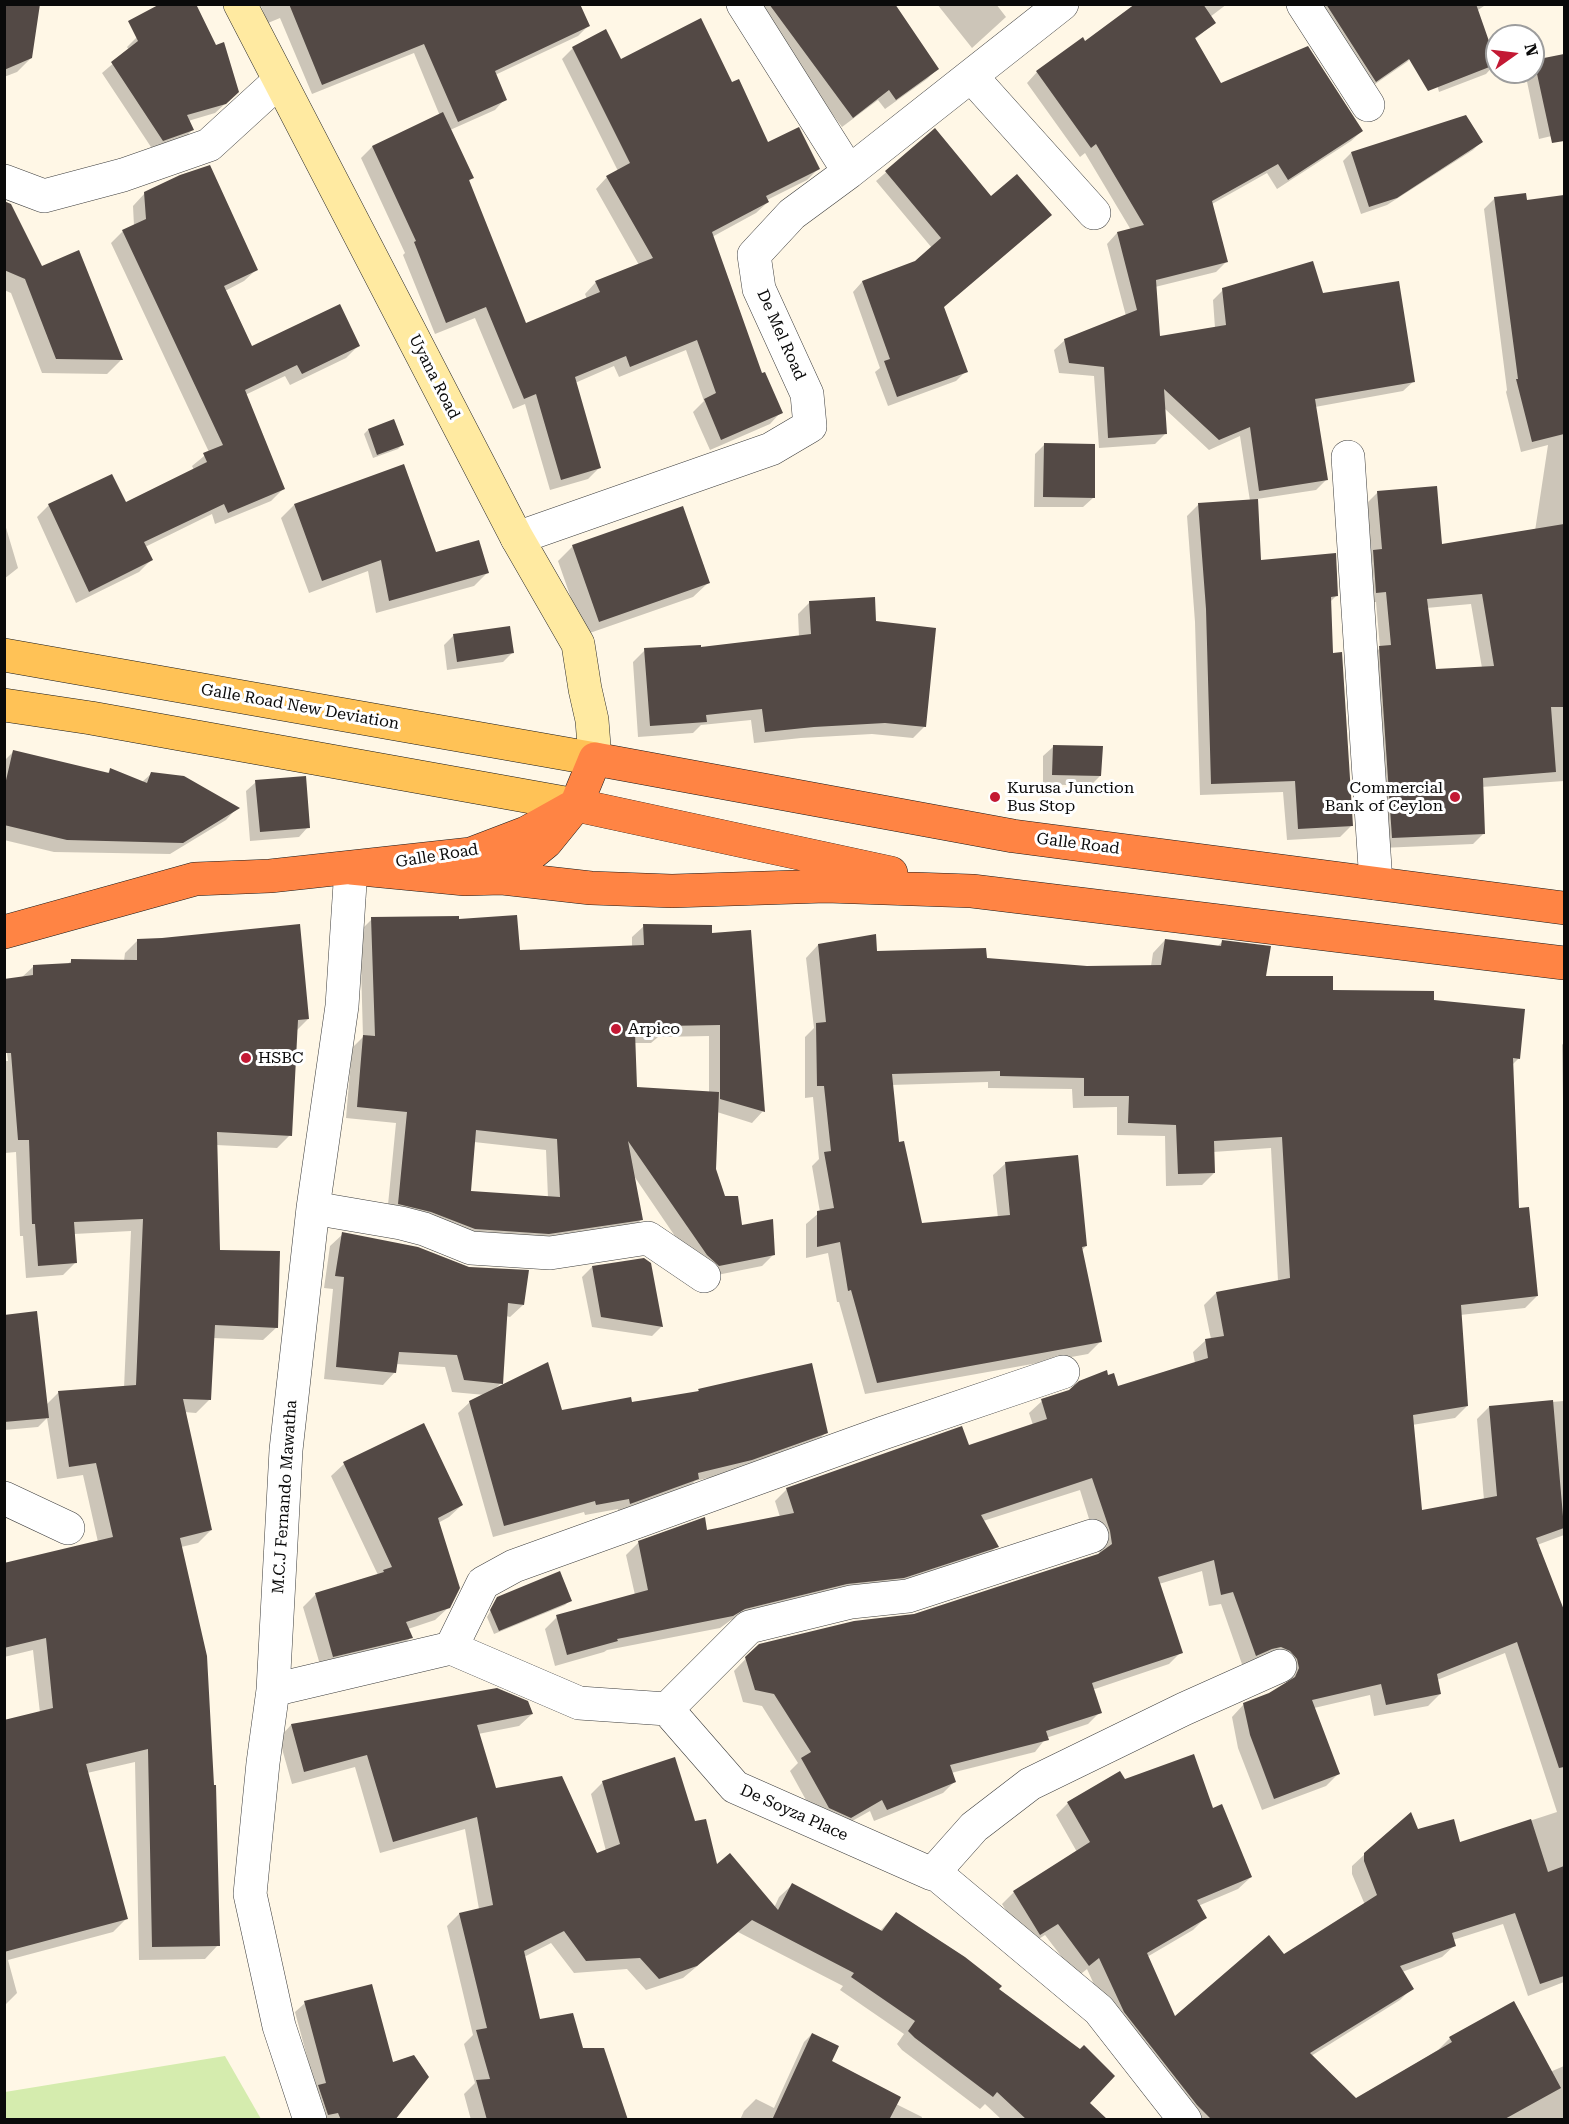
<!DOCTYPE html>
<html>
<head>
<meta charset="utf-8">
<style>
  body { margin:0 }
  #map { position:relative; width:1569px; height:2124px; overflow:hidden; background:#fff7e6; font-family:"Roboto Serif",serif }
  canvas { display:block }
  .frame { position:absolute; inset:0; border:6px solid #0a0a0a; pointer-events:none }
  .north { position:absolute; left:1485px; top:24px; width:60px; height:60px; box-sizing:border-box; background:#fff; border:2px solid #9d9d9d; border-radius:50%; rotate:76deg; font-size:16px; font-weight:700; line-height:24px; text-align:center; color:#0a0a0a }
  .north::after { content:''; display:block; margin:auto; width:21px; height:27px; background:#c31934; clip-path:polygon(50% 0,100% 100%,50% 72%,0 100%) }
</style>
</head>
<body>
<div id="map">
<canvas width="1569" height="2124"></canvas>
<div class="frame"></div>
<div class="north">N</div>
</div>
<script>
const ctx = document.querySelector('canvas').getContext('2d');
ctx.lineJoin = 'round';
function fillPath(path, color) {
  ctx.fillStyle = color;
  ctx.fill(path, 'evenodd');
}
function trace(path, color, width, dash) {
  ctx.strokeStyle = color;
  ctx.lineWidth = width;
  ctx.lineCap = dash ? 'butt' : 'round';
  ctx.setLineDash(dash || []);
  ctx.stroke(path);
}
function drawText(font, color, halo, rows, align = 'center') {
  ctx.font = font + ' "Roboto Serif",serif';
  ctx.lineWidth = 6;
  ctx.setLineDash([]);
  ctx.textBaseline = 'middle';
  ctx.strokeStyle = halo;
  ctx.fillStyle = color;
  for (const [text, x, y, turn = 0] of rows) {
    ctx.save();
    ctx.translate(x, y);
    ctx.rotate((+turn || 0) * Math.PI / 180);
    ctx.textAlign = isNaN(turn) ? turn : align;
    if (halo) ctx.strokeText(text, 0, 0);
    ctx.fillText(text, 0, 0);
    ctx.restore();
  }
}
fillPath(new Path2D(`
  M 225,2056 L 261,2119 L 5,2119 L 5,2092 Z`), '#d5ecae');
fillPath(new Path2D(`
  M 4,4 L 31,58 L 17,72 L 4,77 Z
  M 260,4 L 357,4 L 588,26 L 578,36 L 495,75 L 505,99 L 495,110 L 450,130 L 472,178 L 468,182 L 525,325 L 587,299 L 585,294 L 596,282 L 639,265 L 596,189 L 607,177 L 618,171 L 562,59 L 573,48 L 621,61 L 732,84 L 768,144 L 818,169 L 807,180 L 767,200 L 768,202 L 756,213 L 712,237 L 762,375 L 781,412 L 770,424 L 710,450 L 693,412 L 704,401 L 686,350 L 619,377 L 614,366 L 575,383 L 600,467 L 588,479 L 550,490 L 525,404 L 513,409 L 475,318 L 435,334 L 403,255 L 405,253 L 361,158 L 372,147 L 440,116 L 414,53 L 312,94 L 280,18 L 268,23 Z
  M 754,4 L 845,4 L 937,69 L 927,79 L 885,109 L 878,100 L 842,127 L 753,8 Z
  M 937,4 L 996,4 L 1006,17 L 972,48 Z
  M 1138,4 L 1227,4 L 1210,17 L 1214,23 L 1194,40 L 1221,85 L 1362,131 L 1351,141 L 1277,189 L 1267,173 L 1212,204 L 1227,261 L 1216,272 L 1155,287 L 1159,337 L 1215,328 L 1213,300 L 1223,290 L 1322,295 L 1414,381 L 1403,391 L 1315,407 L 1326,480 L 1316,490 L 1257,499 L 1260,562 L 1337,595 L 1330,602 L 1332,655 L 1352,825 L 1340,837 L 1287,840 L 1283,792 L 1200,795 L 1195,622 L 1187,516 L 1199,504 L 1250,501 L 1240,436 L 1209,450 L 1164,408 L 1165,434 L 1155,444 L 1099,448 L 1094,376 L 1059,373 L 1054,350 L 1065,340 L 1126,316 L 1107,244 L 1117,233 L 1131,230 L 1085,153 L 1080,157 L 1027,83 L 1037,72 L 1085,43 Z
  M 1309,4 L 1389,4 L 1417,52 L 1407,62 L 1365,91 Z
  M 1416,4 L 1487,4 L 1475,12 L 1496,63 L 1486,74 L 1439,92 Z
  M 137,37 L 227,102 L 215,113 L 188,121 L 192,130 L 183,140 L 153,150 L 102,73 L 129,50 L 127,47 Z
  M 1564,55 L 1564,133 L 1539,139 L 1525,72 L 1533,72 L 1535,62 Z
  M 935,130 L 991,198 L 942,308 L 966,371 L 956,381 L 888,406 L 875,372 L 880,368 L 853,292 L 862,282 L 916,262 L 932,248 L 876,181 Z
  M 1481,142 L 1473,150 L 1387,205 L 1361,214 L 1343,161 L 1351,153 Z
  M 145,193 L 257,269 L 244,281 L 225,291 L 252,348 L 358,346 L 346,358 L 290,385 L 285,376 L 245,395 L 283,489 L 271,501 L 215,524 L 212,514 L 145,547 L 151,560 L 139,572 L 76,603 L 37,517 L 49,505 L 125,504 L 194,470 L 192,466 L 209,452 L 111,243 L 123,231 L 134,226 L 133,206 Z
  M 1564,197 L 1564,781 L 1481,787 L 1484,833 L 1473,844 L 1381,848 L 1369,659 L 1380,648 L 1376,602 L 1365,603 L 1363,562 L 1371,553 L 1367,503 L 1378,492 L 1440,546 L 1535,531 L 1548,445 L 1521,452 L 1506,392 L 1507,390 L 1484,209 L 1495,198 L 1526,202 ZM 1471,604 L 1482,668 L 1435,670 L 1426,608 Z
  M 4,205 L 42,268 L 78,252 L 121,360 L 107,374 L 42,373 L 11,293 L 4,290 Z
  M 368,430 L 402,445 L 398,449 L 373,458 L 364,434 Z
  M 1044,445 L 1093,498 L 1083,507 L 1034,507 L 1035,454 Z
  M 294,505 L 435,554 L 487,573 L 474,586 L 376,613 L 368,571 L 309,593 L 281,518 Z
  M 4,521 L 18,568 L 4,579 Z
  M 573,546 L 708,583 L 693,597 L 584,635 L 558,561 Z
  M 810,602 L 875,623 L 925,726 L 913,738 L 872,734 L 801,738 L 754,743 L 751,720 L 701,725 L 693,733 L 638,737 L 633,662 L 645,650 L 700,649 L 799,637 L 798,614 Z
  M 454,635 L 513,652 L 503,662 L 447,670 L 444,645 Z
  M 1053,747 L 1100,776 L 1090,786 L 1043,784 L 1043,756 Z
  M 14,751 L 107,774 L 110,770 L 142,782 L 151,774 L 237,808 L 226,820 L 170,854 L 54,852 L 4,840 L 4,761 Z
  M 256,782 L 308,827 L 299,837 L 250,841 L 246,791 Z
  M 372,919 L 457,921 L 518,951 L 632,947 L 632,937 L 644,926 L 710,935 L 763,1111 L 752,1123 L 717,1112 L 714,1169 L 724,1198 L 741,1226 L 774,1254 L 762,1266 L 707,1277 L 696,1267 L 634,1176 L 642,1219 L 630,1231 L 537,1245 L 387,1215 L 396,1123 L 346,1118 L 352,1048 L 363,1037 L 360,931 ZM 709,1036 L 709,1093 L 635,1089 L 634,1043 L 651,1043 L 658,1037 ZM 474,1142 L 546,1150 L 548,1198 L 469,1192 Z
  M 138,940 L 308,1019 L 296,1031 L 290,1135 L 277,1148 L 216,1145 L 219,1251 L 277,1327 L 263,1340 L 213,1338 L 210,1399 L 196,1413 L 184,1412 L 211,1530 L 198,1543 L 181,1547 L 218,1945 L 205,1959 L 139,1960 L 135,1762 L 87,1773 L 126,1919 L 113,1932 L 8,1960 L 17,1993 L 4,2006 L 4,1722 L 40,1713 L 33,1650 L 4,1657 L 4,1565 L 98,1542 L 83,1475 L 57,1479 L 47,1418 L 38,1427 L 4,1430 L 4,1316 L 46,1405 L 58,1393 L 124,1388 L 131,1231 L 74,1234 L 76,1262 L 63,1275 L 26,1278 L 23,1236 L 20,1236 L 16,1152 L 5,1153 L 4,1054 L 5,1061 L 8,1061 L 4,1031 L 21,978 L 34,966 L 67,965 L 72,960 L 124,961 L 125,953 Z
  M 1165,940 L 1217,947 L 1222,942 L 1265,978 L 1332,991 L 1433,1001 L 1519,1058 L 1512,1065 L 1518,1210 L 1537,1296 L 1525,1308 L 1460,1315 L 1467,1406 L 1455,1418 L 1412,1425 L 1421,1512 L 1484,1500 L 1477,1419 L 1489,1407 L 1564,1401 L 1564,1535 L 1537,1545 L 1564,1614 L 1564,1982 L 1528,1996 L 1503,1924 L 1453,1940 L 1455,1945 L 1442,1957 L 1402,1972 L 1412,1988 L 1400,2000 L 1311,2056 L 1356,2100 L 1438,2050 L 1450,2038 L 1550,2072 L 1564,2066 L 1564,2120 L 1188,2120 L 1112,2024 L 1087,1969 L 1077,1977 L 1045,1935 L 1028,1946 L 1002,1904 L 1014,1892 L 1077,1852 L 1056,1815 L 1068,1803 L 1124,1780 L 1213,1810 L 1251,1877 L 1238,1889 L 1198,1906 L 1205,1918 L 1193,1930 L 1147,1957 L 1175,2019 L 1284,1956 L 1365,1905 L 1352,1874 L 1352,1866 L 1365,1854 L 1417,1831 L 1459,1844 L 1557,1812 L 1505,1653 L 1437,1680 L 1440,1694 L 1428,1706 L 1374,1716 L 1370,1695 L 1314,1708 L 1338,1774 L 1326,1786 L 1262,1810 L 1238,1748 L 1232,1717 L 1244,1704 L 1269,1694 L 1286,1684 L 1286,1671 L 1243,1667 L 1221,1604 L 1209,1606 L 1202,1571 L 1159,1584 L 1181,1652 L 1169,1664 L 1092,1690 L 1100,1712 L 1088,1724 L 1046,1738 L 1035,1752 L 951,1773 L 955,1781 L 943,1793 L 874,1821 L 870,1811 L 838,1829 L 817,1820 L 790,1771 L 798,1763 L 762,1706 L 743,1702 L 734,1671 L 759,1645 L 914,1615 L 1100,1554 L 1080,1490 L 983,1521 L 997,1546 L 985,1558 L 891,1589 L 833,1595 L 731,1620 L 720,1628 L 607,1650 L 604,1652 L 555,1666 L 545,1629 L 557,1617 L 635,1595 L 626,1555 L 638,1543 L 706,1532 L 780,1517 L 775,1501 L 787,1489 L 968,1447 L 1033,1425 L 1029,1413 L 1042,1401 L 1107,1377 L 1117,1388 L 1195,1363 L 1193,1352 L 1206,1340 L 1211,1339 L 1204,1305 L 1216,1293 L 1278,1281 L 1271,1148 L 1213,1152 L 1214,1173 L 1202,1185 L 1166,1186 L 1165,1136 L 1117,1135 L 1117,1107 L 1073,1108 L 1072,1089 L 988,1088 L 988,1082 L 891,1085 L 898,1143 L 921,1225 L 998,1218 L 993,1175 L 1006,1163 L 1086,1246 L 1081,1251 L 1100,1342 L 1088,1354 L 865,1394 L 839,1302 L 837,1302 L 828,1253 L 806,1258 L 806,1224 L 820,1212 L 812,1166 L 819,1159 L 813,1097 L 805,1098 L 805,1037 L 814,1028 L 806,958 L 818,945 L 876,953 L 1086,967 L 1151,966 L 1153,953 Z
  M 1564,1042 L 1564,1155 L 1562,1045 Z
  M 343,1234 L 523,1305 L 510,1317 L 506,1316 L 501,1383 L 495,1389 L 561,1412 L 696,1393 L 699,1390 L 826,1432 L 815,1444 L 739,1471 L 695,1481 L 686,1490 L 619,1515 L 618,1509 L 585,1515 L 584,1512 L 493,1537 L 458,1413 L 470,1402 L 485,1395 L 452,1392 L 445,1367 L 396,1364 L 395,1372 L 383,1385 L 324,1379 L 333,1289 L 324,1288 L 330,1246 Z
  M 592,1267 L 662,1326 L 652,1336 L 592,1327 L 582,1277 Z
  M 423,1425 L 462,1505 L 449,1517 L 438,1523 L 448,1608 L 435,1620 L 408,1629 L 411,1637 L 399,1650 L 321,1668 L 303,1607 L 315,1595 L 378,1575 L 331,1476 L 344,1464 Z
  M 497,1599 L 570,1600 L 565,1605 L 494,1634 L 487,1617 Z
  M 497,1690 L 532,1714 L 519,1726 L 478,1734 L 494,1789 L 596,1855 L 606,1851 L 591,1794 L 603,1782 L 694,1823 L 716,1866 L 774,1908 L 779,1897 L 792,1885 L 880,1931 L 896,1914 L 997,1989 L 1088,2103 L 1105,2120 L 1002,2120 L 985,2104 L 980,2109 L 902,2050 L 897,2044 L 904,2034 L 840,1990 L 843,1986 L 738,1932 L 683,1978 L 646,1990 L 627,1969 L 574,1973 L 551,1943 L 524,1957 L 539,2020 L 582,2049 L 627,2120 L 471,2120 L 464,2094 L 475,2083 L 464,2044 L 473,2035 L 447,1926 L 459,1914 L 479,1909 L 465,1829 L 380,1853 L 355,1767 L 292,1784 L 279,1738 L 291,1725 Z
  M 305,2003 L 393,2120 L 317,2120 L 316,2090 L 295,2012 Z
  M 812,2034 L 830,2062 L 896,2104 L 922,2117 L 921,2120 L 740,2120 L 744,2111 L 756,2099 L 774,2108 L 804,2042 Z`), '#0003');
fillPath(new Path2D(`
  M 4,4 L 40,4 L 32,58 L 4,70 Z
  M 160,4 L 196,4 L 216,45 L 224,42 L 239,92 L 226,104 L 187,115 L 194,130 L 163,141 L 111,62 L 138,41 L 128,21 Z
  M 289,4 L 580,4 L 590,26 L 495,71 L 507,100 L 458,122 L 424,44 L 322,85 Z
  M 769,4 L 895,4 L 939,69 L 896,100 L 889,90 L 853,118 Z
  M 1135,4 L 1203,4 L 1216,23 L 1195,38 L 1221,83 L 1308,46 L 1363,131 L 1288,180 L 1278,164 L 1212,201 L 1228,262 L 1156,280 L 1160,336 L 1226,325 L 1222,288 L 1313,261 L 1323,293 L 1399,281 L 1415,382 L 1315,399 L 1328,480 L 1259,491 L 1250,427 L 1219,440 L 1164,389 L 1167,434 L 1108,438 L 1104,367 L 1069,363 L 1064,339 L 1137,310 L 1117,232 L 1144,225 L 1096,144 L 1091,148 L 1036,71 L 1083,37 L 1085,41 Z
  M 1326,4 L 1476,4 L 1497,64 L 1428,91 L 1409,59 L 1376,82 Z
  M 701,18 L 732,82 L 739,79 L 768,142 L 799,127 L 820,169 L 766,196 L 769,202 L 712,232 L 762,373 L 765,372 L 783,413 L 721,440 L 704,399 L 716,393 L 697,340 L 630,367 L 626,356 L 575,377 L 601,468 L 561,480 L 536,394 L 524,399 L 486,307 L 446,323 L 414,242 L 416,241 L 372,146 L 443,112 L 474,178 L 469,180 L 526,323 L 600,292 L 595,281 L 653,258 L 606,176 L 630,163 L 572,47 L 606,29 L 621,59 Z
  M 1564,54 L 1564,141 L 1552,143 L 1534,60 Z
  M 1466,115 L 1483,142 L 1397,198 L 1369,207 L 1351,152 Z
  M 935,128 L 991,196 L 1017,174 L 1052,215 L 944,307 L 968,372 L 897,397 L 884,361 L 890,359 L 862,281 L 915,261 L 941,238 L 885,171 Z
  M 210,165 L 258,270 L 224,286 L 252,346 L 340,304 L 360,346 L 302,374 L 297,365 L 245,390 L 285,489 L 228,513 L 224,504 L 144,542 L 153,560 L 89,592 L 48,504 L 112,474 L 126,502 L 207,462 L 203,453 L 223,445 L 122,230 L 146,219 L 144,192 L 180,175 Z
  M 1526,193 L 1527,200 L 1564,195 L 1564,434 L 1532,442 L 1516,379 L 1518,379 L 1494,197 Z
  M 4,201 L 11,204 L 42,266 L 79,250 L 123,360 L 56,359 L 25,279 L 4,270 Z
  M 394,419 L 404,445 L 377,455 L 368,429 Z
  M 1044,443 L 1095,444 L 1095,498 L 1043,497 Z
  M 404,464 L 436,552 L 479,540 L 489,573 L 389,601 L 381,560 L 322,581 L 294,504 Z
  M 1437,486 L 1442,544 L 1564,524 L 1564,707 L 1551,707 L 1556,772 L 1483,778 L 1485,834 L 1392,838 L 1379,646 L 1391,645 L 1386,592 L 1376,593 L 1373,550 L 1382,549 L 1377,491 ZM 1482,594 L 1494,666 L 1436,669 L 1427,599 Z
  M 1258,499 L 1261,560 L 1336,553 L 1338,596 L 1331,597 L 1333,653 L 1342,652 L 1353,826 L 1298,829 L 1295,781 L 1211,784 L 1206,609 L 1198,503 Z
  M 683,506 L 710,583 L 599,622 L 572,545 Z
  M 875,597 L 876,621 L 936,628 L 926,727 L 885,723 L 814,727 L 765,732 L 762,709 L 706,715 L 707,722 L 650,726 L 644,648 L 701,645 L 701,647 L 811,634 L 809,601 Z
  M 510,626 L 514,653 L 457,662 L 453,634 Z
  M 1053,745 L 1103,746 L 1101,776 L 1052,775 Z
  M 13,750 L 109,773 L 110,768 L 147,783 L 151,772 L 184,776 L 240,808 L 183,843 L 67,840 L 4,825 L 4,789 Z
  M 306,776 L 310,828 L 260,832 L 255,780 Z
  M 517,915 L 520,950 L 644,945 L 643,924 L 712,925 L 712,933 L 751,930 L 765,1112 L 720,1099 L 720,1025 L 664,1026 L 664,1032 L 635,1032 L 637,1087 L 719,1092 L 716,1169 L 725,1196 L 738,1196 L 742,1225 L 773,1219 L 775,1255 L 719,1266 L 707,1255 L 628,1141 L 643,1220 L 549,1234 L 475,1229 L 431,1212 L 398,1204 L 407,1112 L 357,1107 L 363,1035 L 375,1036 L 371,917 L 459,916 L 459,919 ZM 476,1130 L 557,1139 L 560,1197 L 471,1191 Z
  M 300,924 L 309,1019 L 298,1020 L 292,1136 L 217,1132 L 220,1250 L 280,1251 L 278,1328 L 215,1325 L 211,1400 L 183,1399 L 212,1530 L 180,1538 L 207,1656 L 214,1785 L 216,1785 L 220,1946 L 152,1947 L 148,1749 L 86,1764 L 128,1919 L 4,1952 L 4,1720 L 53,1708 L 46,1638 L 4,1648 L 4,1563 L 113,1537 L 96,1463 L 69,1467 L 58,1391 L 136,1385 L 143,1219 L 74,1222 L 77,1263 L 38,1266 L 35,1224 L 32,1224 L 29,1140 L 18,1140 L 11,1053 L 4,1053 L 4,979 L 33,975 L 33,965 L 71,963 L 71,959 L 137,960 L 137,939 L 162,938 Z
  M 876,934 L 877,951 L 986,948 L 987,958 L 1087,966 L 1161,965 L 1165,939 L 1221,946 L 1222,940 L 1271,946 L 1266,976 L 1333,976 L 1333,990 L 1434,991 L 1434,1000 L 1525,1009 L 1520,1059 L 1513,1058 L 1519,1208 L 1529,1207 L 1538,1296 L 1461,1305 L 1468,1406 L 1413,1415 L 1422,1510 L 1497,1496 L 1489,1406 L 1553,1400 L 1564,1528 L 1536,1538 L 1564,1610 L 1564,1767 L 1559,1768 L 1517,1642 L 1437,1674 L 1441,1694 L 1386,1705 L 1381,1684 L 1312,1700 L 1340,1774 L 1274,1799 L 1250,1735 L 1243,1703 L 1269,1693 L 1295,1677 L 1299,1668 L 1297,1659 L 1290,1651 L 1281,1647 L 1272,1649 L 1256,1656 L 1233,1592 L 1221,1595 L 1214,1560 L 1158,1577 L 1183,1653 L 1092,1683 L 1102,1713 L 1046,1731 L 1049,1740 L 950,1765 L 956,1782 L 887,1810 L 882,1800 L 851,1818 L 829,1808 L 801,1758 L 811,1752 L 774,1694 L 755,1690 L 745,1657 L 759,1644 L 854,1621 L 914,1614 L 1098,1554 L 1112,1544 L 1110,1531 L 1092,1478 L 981,1515 L 999,1547 L 904,1578 L 847,1584 L 745,1609 L 733,1616 L 617,1639 L 618,1641 L 567,1655 L 556,1615 L 648,1590 L 638,1541 L 705,1517 L 707,1530 L 794,1513 L 786,1488 L 962,1426 L 969,1445 L 1047,1419 L 1041,1399 L 1069,1390 L 1079,1381 L 1107,1370 L 1108,1375 L 1114,1373 L 1118,1386 L 1208,1358 L 1205,1339 L 1224,1336 L 1216,1292 L 1290,1278 L 1282,1137 L 1214,1141 L 1215,1173 L 1178,1174 L 1176,1125 L 1128,1123 L 1129,1096 L 1084,1096 L 1084,1078 L 1000,1076 L 1000,1071 L 892,1074 L 899,1142 L 904,1141 L 922,1223 L 1010,1215 L 1005,1162 L 1078,1155 L 1087,1246 L 1082,1247 L 1102,1342 L 877,1383 L 851,1290 L 848,1291 L 840,1242 L 817,1247 L 817,1211 L 834,1208 L 824,1152 L 831,1151 L 824,1086 L 817,1086 L 816,1023 L 826,1022 L 818,944 Z
  M 342,1232 L 418,1247 L 469,1267 L 529,1270 L 524,1305 L 508,1303 L 503,1384 L 464,1380 L 457,1355 L 399,1352 L 396,1373 L 336,1367 L 344,1277 L 335,1276 Z
  M 644,1258 L 651,1263 L 663,1327 L 601,1317 L 592,1266 Z
  M 37,1311 L 49,1418 L 4,1422 L 4,1315 Z
  M 548,1362 L 562,1410 L 631,1397 L 632,1402 L 699,1391 L 698,1389 L 812,1363 L 828,1433 L 752,1460 L 698,1473 L 699,1479 L 630,1504 L 629,1499 L 596,1505 L 595,1501 L 504,1526 L 469,1401 Z
  M 424,1423 L 463,1505 L 438,1518 L 460,1588 L 450,1608 L 406,1622 L 413,1638 L 333,1657 L 315,1593 L 384,1572 L 383,1570 L 392,1567 L 343,1462 Z
  M 560,1571 L 572,1601 L 499,1631 L 490,1610 L 497,1597 Z
  M 497,1688 L 528,1701 L 533,1714 L 477,1725 L 496,1788 L 562,1776 L 597,1853 L 620,1844 L 602,1781 L 675,1757 L 695,1821 L 706,1819 L 717,1864 L 730,1853 L 778,1910 L 792,1883 L 882,1931 L 896,1912 L 965,1957 L 1002,1986 L 999,1989 L 1080,2049 L 1084,2045 L 1115,2076 L 1090,2103 L 1108,2120 L 1027,2120 L 997,2092 L 993,2097 L 915,2038 L 908,2031 L 915,2021 L 851,1977 L 854,1973 L 752,1920 L 697,1966 L 659,1979 L 640,1958 L 586,1961 L 564,1931 L 524,1951 L 540,2019 L 573,2013 L 583,2048 L 604,2048 L 628,2120 L 487,2120 L 476,2080 L 490,2079 L 476,2030 L 487,2028 L 459,1913 L 493,1905 L 477,1817 L 393,1842 L 367,1755 L 304,1772 L 291,1724 Z
  M 1194,1754 L 1213,1808 L 1222,1804 L 1252,1877 L 1197,1900 L 1207,1918 L 1147,1953 L 1175,2016 L 1269,1935 L 1284,1954 L 1377,1895 L 1364,1861 L 1364,1853 L 1411,1812 L 1418,1829 L 1454,1819 L 1460,1842 L 1531,1819 L 1548,1872 L 1564,1866 L 1564,1976 L 1540,1984 L 1515,1913 L 1452,1933 L 1456,1946 L 1400,1966 L 1414,1989 L 1310,2053 L 1356,2098 L 1452,2042 L 1449,2037 L 1514,2001 L 1561,2088 L 1503,2120 L 1212,2120 L 1197,2105 L 1124,2012 L 1099,1958 L 1089,1966 L 1058,1924 L 1040,1935 L 1013,1891 L 1090,1842 L 1067,1802 L 1120,1771 L 1125,1779 Z
  M 372,1984 L 393,2062 L 414,2055 L 429,2077 L 395,2120 L 341,2120 L 338,2113 L 328,2115 L 318,2085 L 326,2083 L 304,2001 Z
  M 812,2033 L 839,2046 L 832,2061 L 901,2097 L 889,2120 L 772,2120 Z`), '#534945');
const street = new Path2D(`
  M 743,4 L 849,172
  M 1303,4 L 1368,105
  M 971,76 L 1094,213
  M 4,181 L 44,196 L 123,175 L 209,145 L 279,81
  M 1348,457 L 1376,883
  M 517,538 L 771,449 L 810,426 L 807,394 L 759,289 L 754,255 L 792,214 L 849,172 L 1062,4
  M 313,1208 L 401,1223 L 424,1229 L 471,1248 L 550,1253 L 648,1238 L 704,1276
  M 4,1498 L 68,1528
  M 451,1648 L 483,1583 L 514,1566 L 883,1433 L 1063,1372
  M 273,1690 L 451,1648 L 579,1703 L 667,1709 L 735,1787 L 932,1874 L 934,1872 L 1099,2010 L 1185,2120
  M 667,1709 L 749,1627 L 851,1602 L 908,1596 L 1092,1536
  M 934,1872 L 974,1827 L 1030,1784 L 1184,1709 L 1280,1666
  M 310,2120 L 279,2026 L 250,1894 L 263,1763 L 273,1690 L 286,1450 L 313,1208 L 342,1006 L 351,868`);
const secondary = new Path2D(`
  M 240,4 L 517,538 L 578,644 L 585,689 L 592,720 L 595,759`);
const primary = new Path2D(`
  M 4,655 L 595,759
  M 4,705 L 91,718 L 576,805`);
const highway = new Path2D(`
  M 351,868 L 465,879 L 502,878 L 591,888 L 672,891 L 826,886 L 972,891 L 1564,963
  M 502,878 L 546,842 L 576,805 L 595,759 L 1013,836 L 1564,908
  M 4,932 L 195,879 L 270,876 L 471,854 L 526,833 L 576,805 L 891,873`);
trace(street, '#3d3d3d', 34);
trace(secondary, '#2c2c2c', 34);
trace(primary, '#1b1b1b', 34);
trace(highway, '#1b1b1b', 34);
trace(street, '#fff', 33);
trace(secondary, '#ffeaa1', 33);
trace(primary, '#ffc256', 33);
trace(highway, '#ff8444', 33);
for (const [x, y, r, color] of [
  [995,797,6,"#c31934"],
  [1455,797,6,"#c31934"],
  [616,1029,6,"#c31934"],
  [246,1058,6,"#c31934"]
]) {
  const dot = new Path2D();
  dot.arc(x, y, r, 0, 2 * Math.PI);
  ctx.fillStyle = color;
  ctx.fill(dot);
  trace(dot, '#fff', 2);
}
drawText('16px', '#0a0a0a', '#fff', [
  ["De Mel Road",781,335,66],
  ["Uyana Road",434,377,63],
  ["Galle Road New Deviation",300,707,10],
  ["Galle Road",1078,844,7],
  ["Galle Road",437,856,-9],
  ["M.C.J Fernando Mawatha",285,1497,-86],
  ["De Soyza Place",794,1813,24]
]);
drawText('16px', '#0a0a0a', '#fff', [
  ["Kurusa Junction",1007,788],
  ["Bus Stop",1007,806],
  ["Commercial",1443,788,"right"],
  ["Bank of Ceylon",1443,806,"right"],
  ["Arpico",628,1029],
  ["HSBC",258,1058]
], 'left');
</script>
</body>
</html>
